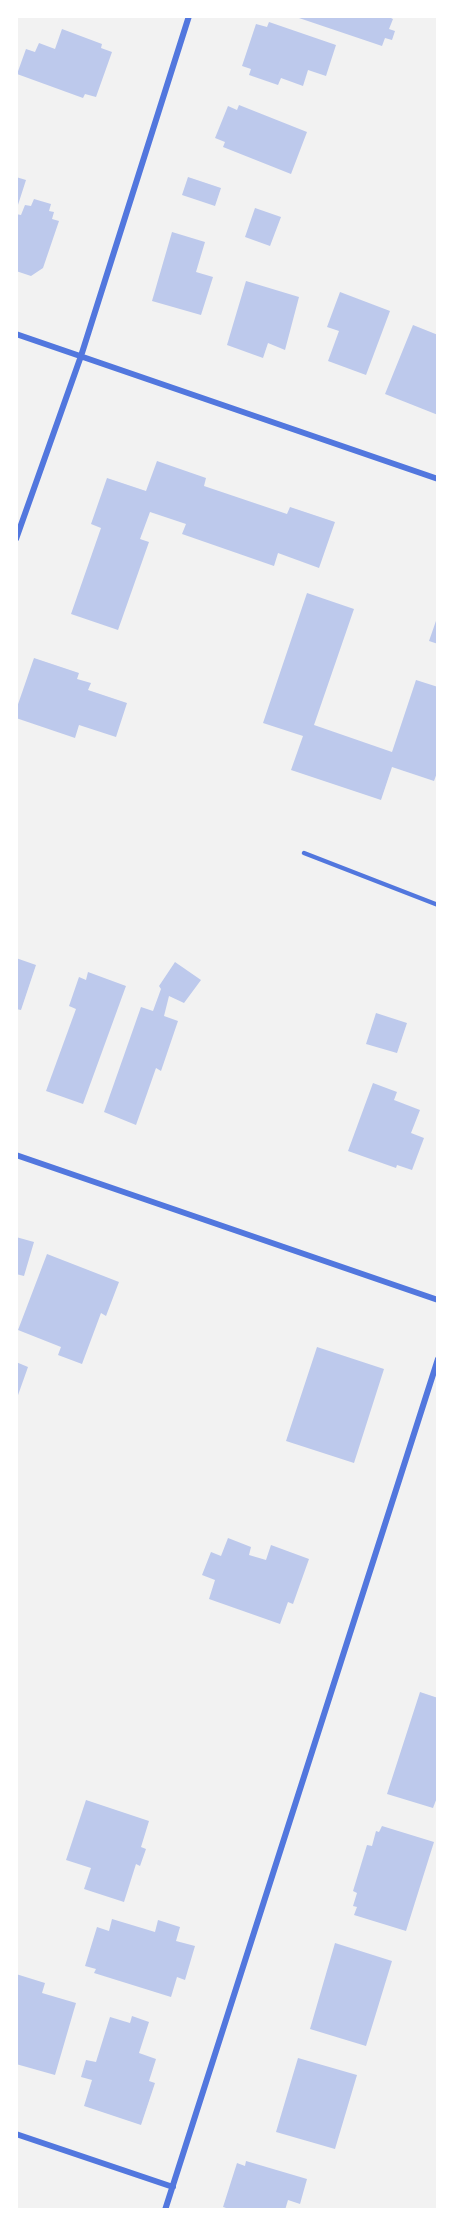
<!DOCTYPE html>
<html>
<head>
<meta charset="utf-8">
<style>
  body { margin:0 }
  #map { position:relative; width:454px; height:2226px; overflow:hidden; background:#f2f2f2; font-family:"Exo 2",sans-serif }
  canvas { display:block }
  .frame { position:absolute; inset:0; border:18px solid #fff; pointer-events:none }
</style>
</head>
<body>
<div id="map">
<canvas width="454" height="2226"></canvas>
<div class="frame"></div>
</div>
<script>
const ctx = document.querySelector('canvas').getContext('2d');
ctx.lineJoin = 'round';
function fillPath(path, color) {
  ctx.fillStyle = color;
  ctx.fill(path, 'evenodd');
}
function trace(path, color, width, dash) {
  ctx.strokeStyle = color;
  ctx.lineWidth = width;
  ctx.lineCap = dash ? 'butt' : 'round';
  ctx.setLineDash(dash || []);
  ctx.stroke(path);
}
fillPath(new Path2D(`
  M 387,16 L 393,19 L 389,29 L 395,31 L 392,40 L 385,38 L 382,46 L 296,17 Z
  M 269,22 L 336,45 L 326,76 L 308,70 L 303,86 L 281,78 L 278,85 L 249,75 L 251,69 L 242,66 L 256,24 L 267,27 Z
  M 62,29 L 102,44 L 101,48 L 112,52 L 96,97 L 85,94 L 83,98 L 17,74 L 26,49 L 35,52 L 39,43 L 55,49 Z
  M 239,105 L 307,132 L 291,174 L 223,147 L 225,142 L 215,138 L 228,106 L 237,110 Z
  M 16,177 L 26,180 L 17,208 L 16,208 Z
  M 188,177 L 221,188 L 215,206 L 182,195 Z
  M 34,199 L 51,204 L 49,211 L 54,212 L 52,219 L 59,221 L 43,268 L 31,276 L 16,271 L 16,214 L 21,215 L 25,205 L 31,206 Z
  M 255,208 L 281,217 L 270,246 L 245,237 Z
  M 172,232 L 205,242 L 196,272 L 213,277 L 201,315 L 152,301 Z
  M 246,281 L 299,297 L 285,350 L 268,343 L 263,358 L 227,345 Z
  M 340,292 L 390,311 L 366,375 L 328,361 L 339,331 L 327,327 Z
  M 413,325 L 438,335 L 438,415 L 385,394 Z
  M 157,461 L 206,478 L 204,486 L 287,514 L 290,507 L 335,522 L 319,568 L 278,553 L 274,566 L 182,534 L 186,524 L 150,512 L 140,539 L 149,542 L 118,630 L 71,614 L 101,528 L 91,524 L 107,478 L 146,491 Z
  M 307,593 L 354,609 L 314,725 L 392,752 L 416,680 L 438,687 L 438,770 L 434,781 L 392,767 L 381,800 L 291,770 L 303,736 L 263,723 Z
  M 437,618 L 438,618 L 438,644 L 429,641 Z
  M 34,658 L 79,673 L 77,679 L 91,683 L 88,690 L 127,703 L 116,737 L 79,725 L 75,738 L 16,718 L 16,710 Z
  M 16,958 L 36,965 L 21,1010 L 16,1009 Z
  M 175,962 L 201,980 L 184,1003 L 169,996 L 164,1016 L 178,1021 L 161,1071 L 156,1068 L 136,1125 L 104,1112 L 141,1007 L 153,1011 L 161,989 L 159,986 Z
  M 88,972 L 126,986 L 83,1104 L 46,1091 L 76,1009 L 69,1006 L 79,977 L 86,980 Z
  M 376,1013 L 407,1023 L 397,1053 L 366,1044 Z
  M 373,1083 L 397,1092 L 394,1100 L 420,1110 L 411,1133 L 424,1138 L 412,1170 L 397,1165 L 396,1168 L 348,1151 Z
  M 16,1237 L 34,1242 L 24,1276 L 16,1274 Z
  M 47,1254 L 119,1282 L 106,1316 L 101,1313 L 82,1364 L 58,1355 L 61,1347 L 18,1330 Z
  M 317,1347 L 384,1369 L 354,1463 L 286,1441 Z
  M 16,1362 L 28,1367 L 17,1398 L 16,1398 Z
  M 228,1538 L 251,1547 L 249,1555 L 266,1560 L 271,1545 L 309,1559 L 293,1604 L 288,1602 L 280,1624 L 209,1599 L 215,1580 L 202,1575 L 211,1552 L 221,1556 Z
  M 420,1692 L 438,1698 L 438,1795 L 433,1808 L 387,1794 Z
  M 86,1800 L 149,1821 L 141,1847 L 146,1849 L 140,1866 L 136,1864 L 124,1902 L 84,1889 L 91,1868 L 66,1860 Z
  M 382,1826 L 434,1842 L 406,1931 L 354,1915 L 357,1907 L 353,1906 L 357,1893 L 353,1891 L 367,1845 L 372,1846 L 376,1831 L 379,1832 Z
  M 112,1919 L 155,1932 L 158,1920 L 180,1927 L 176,1941 L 195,1946 L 185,1980 L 177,1977 L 171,1997 L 94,1973 L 96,1969 L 85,1966 L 97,1927 L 109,1931 Z
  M 335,1943 L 392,1961 L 366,2046 L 310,2029 Z
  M 16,1974 L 45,1983 L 42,1993 L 76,2003 L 55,2075 L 16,2064 Z
  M 132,2016 L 149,2022 L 139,2053 L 156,2059 L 149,2081 L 155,2083 L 141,2125 L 84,2106 L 92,2080 L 81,2077 L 86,2060 L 96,2062 L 110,2017 L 130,2023 Z
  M 298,2058 L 357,2075 L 335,2149 L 276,2132 Z
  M 246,2161 L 307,2179 L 300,2204 L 288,2200 L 285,2210 L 232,2210 L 223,2207 L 237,2163 L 245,2166 Z`), '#bdc9ec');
trace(new Path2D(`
  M 304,853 L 438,905`), '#5277de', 4.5);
trace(new Path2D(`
  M 16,334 L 438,479
  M 16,539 L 81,356 L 189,16
  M 16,1155 L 438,1300
  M 16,2134 L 173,2187
  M 165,2210 L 438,1359`), '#5277de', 6);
</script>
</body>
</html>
